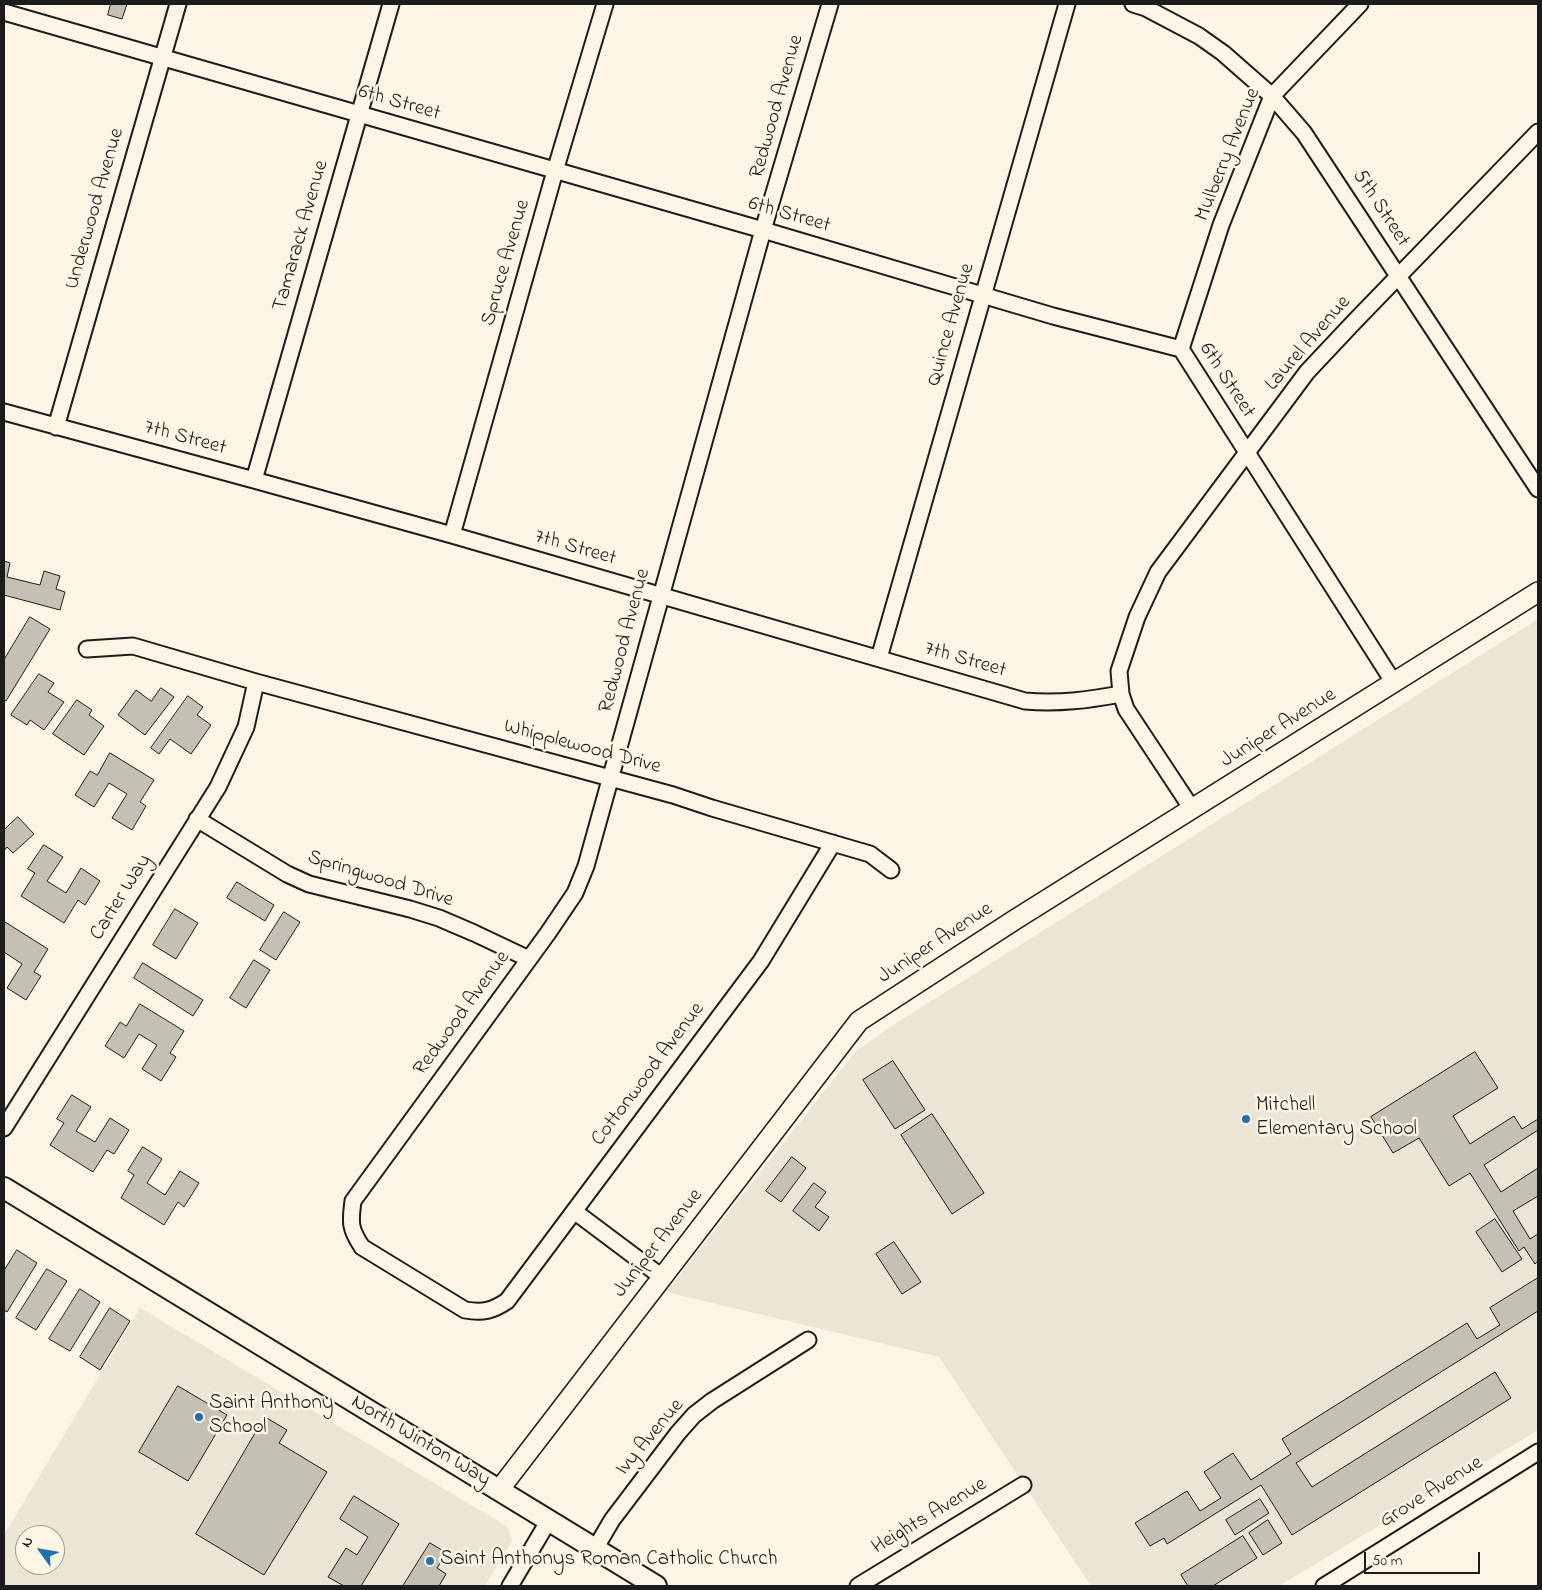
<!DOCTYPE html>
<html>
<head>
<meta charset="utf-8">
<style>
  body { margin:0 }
  #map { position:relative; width:1542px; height:1590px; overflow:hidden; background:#fcf5e5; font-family:"Indie Flower",sans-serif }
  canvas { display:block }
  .frame { position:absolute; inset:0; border:5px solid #1c1c1c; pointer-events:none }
  .north { position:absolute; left:15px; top:1525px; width:50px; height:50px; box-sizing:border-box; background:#fcf5e5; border:1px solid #a29e95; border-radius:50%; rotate:302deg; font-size:14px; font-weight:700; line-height:20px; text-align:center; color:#1c1c1c }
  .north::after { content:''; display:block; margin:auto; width:18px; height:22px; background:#1f6fb2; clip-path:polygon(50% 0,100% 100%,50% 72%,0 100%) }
  .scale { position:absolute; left:1364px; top:1552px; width:116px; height:22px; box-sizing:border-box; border:2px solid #1c1c1c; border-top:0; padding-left:6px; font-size:15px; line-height:18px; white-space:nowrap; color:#1c1c1c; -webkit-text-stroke:4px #fcf5e5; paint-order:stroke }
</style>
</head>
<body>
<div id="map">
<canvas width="1542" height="1590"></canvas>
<div class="frame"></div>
<div class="north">N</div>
<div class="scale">50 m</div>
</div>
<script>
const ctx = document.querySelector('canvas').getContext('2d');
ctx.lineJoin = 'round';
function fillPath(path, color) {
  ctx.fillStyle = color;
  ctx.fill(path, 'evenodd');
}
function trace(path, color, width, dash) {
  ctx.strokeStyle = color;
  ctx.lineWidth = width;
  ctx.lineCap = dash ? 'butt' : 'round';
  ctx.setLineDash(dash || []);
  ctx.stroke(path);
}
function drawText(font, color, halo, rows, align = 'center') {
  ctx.font = font + ' "Indie Flower",sans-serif';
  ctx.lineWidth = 5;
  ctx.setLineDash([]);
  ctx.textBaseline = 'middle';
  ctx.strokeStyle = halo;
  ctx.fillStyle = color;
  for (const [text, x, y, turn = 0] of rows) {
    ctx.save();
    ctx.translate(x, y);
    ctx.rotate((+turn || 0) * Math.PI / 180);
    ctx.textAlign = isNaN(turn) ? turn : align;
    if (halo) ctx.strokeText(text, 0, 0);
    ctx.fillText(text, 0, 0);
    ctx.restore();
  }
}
fillPath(new Path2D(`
  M 1538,619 L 1538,1430 L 1279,1586 L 1091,1586 L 939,1357 L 666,1292 L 856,1051 L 890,1027 Z
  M 140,1308 L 508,1527 L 512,1541 L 485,1586 L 4,1586 L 4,1535 ZM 25,1535 L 55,1535 L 55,1565 L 25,1565 Z`), '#ebe5d6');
const building = new Path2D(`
  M 111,4 L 127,4 L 122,19 L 108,15 Z
  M 4,561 L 10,563 L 7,577 L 40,585 L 44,571 L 60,576 L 56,589 L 65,592 L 60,610 L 4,595 Z
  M 30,617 L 50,629 L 6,701 L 4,700 L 4,660 Z
  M 39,674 L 54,683 L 48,692 L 64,702 L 44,730 L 30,720 L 27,725 L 11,715 Z
  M 161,688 L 174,697 L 145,735 L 118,715 L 136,690 L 151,701 Z
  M 188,696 L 203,707 L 197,715 L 211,725 L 191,754 L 170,739 L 159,754 L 151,748 Z
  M 77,700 L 92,710 L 89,715 L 104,726 L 84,755 L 53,734 Z
  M 110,753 L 154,780 L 140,802 L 146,806 L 132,830 L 112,818 L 127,794 L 109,783 L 94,807 L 75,795 L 90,771 L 97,775 Z
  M 18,817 L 34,834 L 13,853 L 7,847 L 4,851 L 4,830 Z
  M 44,845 L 63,857 L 47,881 L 66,893 L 81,868 L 100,881 L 85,905 L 78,900 L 64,923 L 21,896 L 35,873 L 28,869 Z
  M 237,882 L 274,905 L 265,921 L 227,898 Z
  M 175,909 L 198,923 L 176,959 L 153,945 Z
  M 284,912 L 300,922 L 276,960 L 260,950 Z
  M 5,922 L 48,949 L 34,972 L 41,976 L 26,1000 L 7,988 L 22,964 L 4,952 Z
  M 254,960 L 270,970 L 246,1008 L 230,998 Z
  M 143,963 L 203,1000 L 193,1016 L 134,978 Z
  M 140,1004 L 184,1031 L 170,1053 L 176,1057 L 161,1081 L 142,1069 L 157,1045 L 139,1034 L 124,1058 L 105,1046 L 120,1022 L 126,1026 Z
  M 1475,1052 L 1498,1088 L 1453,1116 L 1470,1144 L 1514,1116 L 1522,1129 L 1538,1119 L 1538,1130 L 1484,1165 L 1501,1192 L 1538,1168 L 1538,1196 L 1513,1211 L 1530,1239 L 1538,1234 L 1538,1261 L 1535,1264 L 1524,1247 L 1519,1251 L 1470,1173 L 1449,1186 L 1419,1138 L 1393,1153 L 1371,1117 Z
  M 893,1061 L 925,1110 L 895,1129 L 863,1080 Z
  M 72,1095 L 91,1107 L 76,1131 L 95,1142 L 110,1118 L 129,1130 L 114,1154 L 107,1150 L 93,1172 L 50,1145 L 64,1123 L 57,1119 Z
  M 932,1114 L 984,1193 L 952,1214 L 901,1135 Z
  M 143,1147 L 162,1159 L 147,1183 L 165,1195 L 180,1171 L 199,1183 L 184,1207 L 178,1202 L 164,1225 L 121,1198 L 134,1175 L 128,1171 Z
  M 792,1157 L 806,1168 L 781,1202 L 766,1191 Z
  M 814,1183 L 826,1192 L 815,1207 L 829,1217 L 819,1231 L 793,1211 Z
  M 1495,1219 L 1522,1259 L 1502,1272 L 1476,1232 Z
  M 894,1242 L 921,1282 L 902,1294 L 876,1254 Z
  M 17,1250 L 37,1263 L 7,1312 L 4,1310 L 4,1271 Z
  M 47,1269 L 67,1281 L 36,1330 L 16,1318 Z
  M 1538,1278 L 1538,1311 L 1296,1463 L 1312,1487 L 1495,1372 L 1511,1398 L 1292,1535 L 1261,1485 L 1167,1544 L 1164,1538 L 1150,1546 L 1135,1523 L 1187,1491 L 1200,1511 L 1221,1498 L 1204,1472 L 1233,1453 L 1251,1480 L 1291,1454 L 1282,1439 L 1467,1323 L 1477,1339 L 1500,1325 L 1490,1308 Z
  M 80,1289 L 100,1302 L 70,1351 L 49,1339 Z
  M 110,1308 L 130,1321 L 100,1370 L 80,1357 Z
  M 178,1386 L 227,1415 L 188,1481 L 139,1452 Z
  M 265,1417 L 287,1430 L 279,1443 L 327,1472 L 264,1575 L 196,1534 Z
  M 354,1496 L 399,1524 L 361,1586 L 344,1586 L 328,1577 L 346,1548 L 357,1555 L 368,1537 L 340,1519 Z
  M 1260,1499 L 1269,1513 L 1235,1535 L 1226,1520 Z
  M 1268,1520 L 1282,1543 L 1263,1555 L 1249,1533 Z
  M 1243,1536 L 1257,1558 L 1213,1586 L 1188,1586 L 1181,1575 Z
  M 430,1543 L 447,1553 L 437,1568 L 446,1574 L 439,1586 L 403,1586 Z`);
fillPath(building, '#c4c0b3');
trace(building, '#1c1c1c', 1);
const minor = new Path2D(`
  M 830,4 L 763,230 L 586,866 L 575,893 L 548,933 L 353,1201 C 350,1223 350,1229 362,1247 L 465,1310 C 483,1313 492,1311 507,1301 L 761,961 L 833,843
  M 1133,4 L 1146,8 L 1199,36 L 1223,53 L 1272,96 L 1304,133 L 1538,489
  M 4,12 L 763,230 L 1053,316 L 1181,349 L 1394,683
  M 1181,349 L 1221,225 L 1272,96 L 1360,4
  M 4,412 L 254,480 L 452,535 L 1025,701 C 1059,704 1088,700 1121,694
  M 56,427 L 178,4
  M 254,480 L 391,4
  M 452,535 L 555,171 L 605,4
  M 87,649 L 133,646 L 256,682 L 673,795 L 712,808 L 870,854 L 891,870
  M 879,658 L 1067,4
  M 1192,809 L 1126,709 L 1121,694 L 1119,671 L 1137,617 L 1158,572 L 1307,372 L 1354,322 L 1538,132
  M 197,819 L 287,874 L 309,884 L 410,909 L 439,918 L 474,933 L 529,959
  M 4,1128 L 218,787 L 246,727 L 256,682
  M 574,1211 L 662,1277
  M 595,1549 L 612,1520 L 678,1433 L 694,1415 L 712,1401 L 808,1340
  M 510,1586 L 549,1520
  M 858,1586 L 1023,1485
  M 1324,1586 L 1538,1452`);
const tertiary = new Path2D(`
  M 499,1490 L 859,1021 L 1016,919 L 1538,592`);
const secondary = new Path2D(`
  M 4,1188 L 656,1586`);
trace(minor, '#1c1c1c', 19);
trace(tertiary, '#1c1c1c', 22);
trace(secondary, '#1c1c1c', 24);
trace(minor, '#fcf5e5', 15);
trace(tertiary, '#fcf5e5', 19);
trace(secondary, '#fcf5e5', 20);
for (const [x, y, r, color] of [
  [1246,1119,5,"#1f6fb2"],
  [199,1417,5,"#1f6fb2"],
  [430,1561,5,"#1f6fb2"]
]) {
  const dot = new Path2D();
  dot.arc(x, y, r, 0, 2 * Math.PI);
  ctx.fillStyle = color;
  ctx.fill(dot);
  trace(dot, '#fcf5e5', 2);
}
drawText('21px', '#1c1c1c', '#fcf5e5', [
  ["6th Street",399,104,16],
  ["Redwood Avenue",778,107,-74],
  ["Mulberry Avenue",1229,155,-68],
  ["Underwood Avenue",96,209,-74],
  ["5th Street",1380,209,57],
  ["6th Street",789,216,16],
  ["Tamarack Avenue",302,236,-74],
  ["Spruce Avenue",507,263,-74],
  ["Quince Avenue",952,325,-74],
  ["Laurel Avenue",1309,344,-49],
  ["6th Street",1226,381,57],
  ["7th Street",185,439,15],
  ["7th Street",575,549,16],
  ["Redwood Avenue",626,641,-75],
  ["7th Street",965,661,16],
  ["Juniper Avenue",1279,729,-32],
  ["Whipplewood Drive",582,748,15],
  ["Springwood Drive",380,880,17],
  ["Carter Way",122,898,-58],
  ["Juniper Avenue",936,944,-33],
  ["Redwood Avenue",463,1014,-54],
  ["Cottonwood Avenue",649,1075,-53],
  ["Juniper Avenue",659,1244,-52],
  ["Ivy Avenue",651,1438,-50],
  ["North Winton Way",420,1442,31],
  ["Grove Avenue",1432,1493,-32],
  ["Heights Avenue",930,1517,-31]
]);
drawText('21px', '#1c1c1c', '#fcf5e5', [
  ["Mitchell",1256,1107],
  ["Elementary School",1256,1131],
  ["Saint Anthony",209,1405],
  ["School",209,1429],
  ["Saint Anthonys Roman Catholic Church",440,1561]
], 'left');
</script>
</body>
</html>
